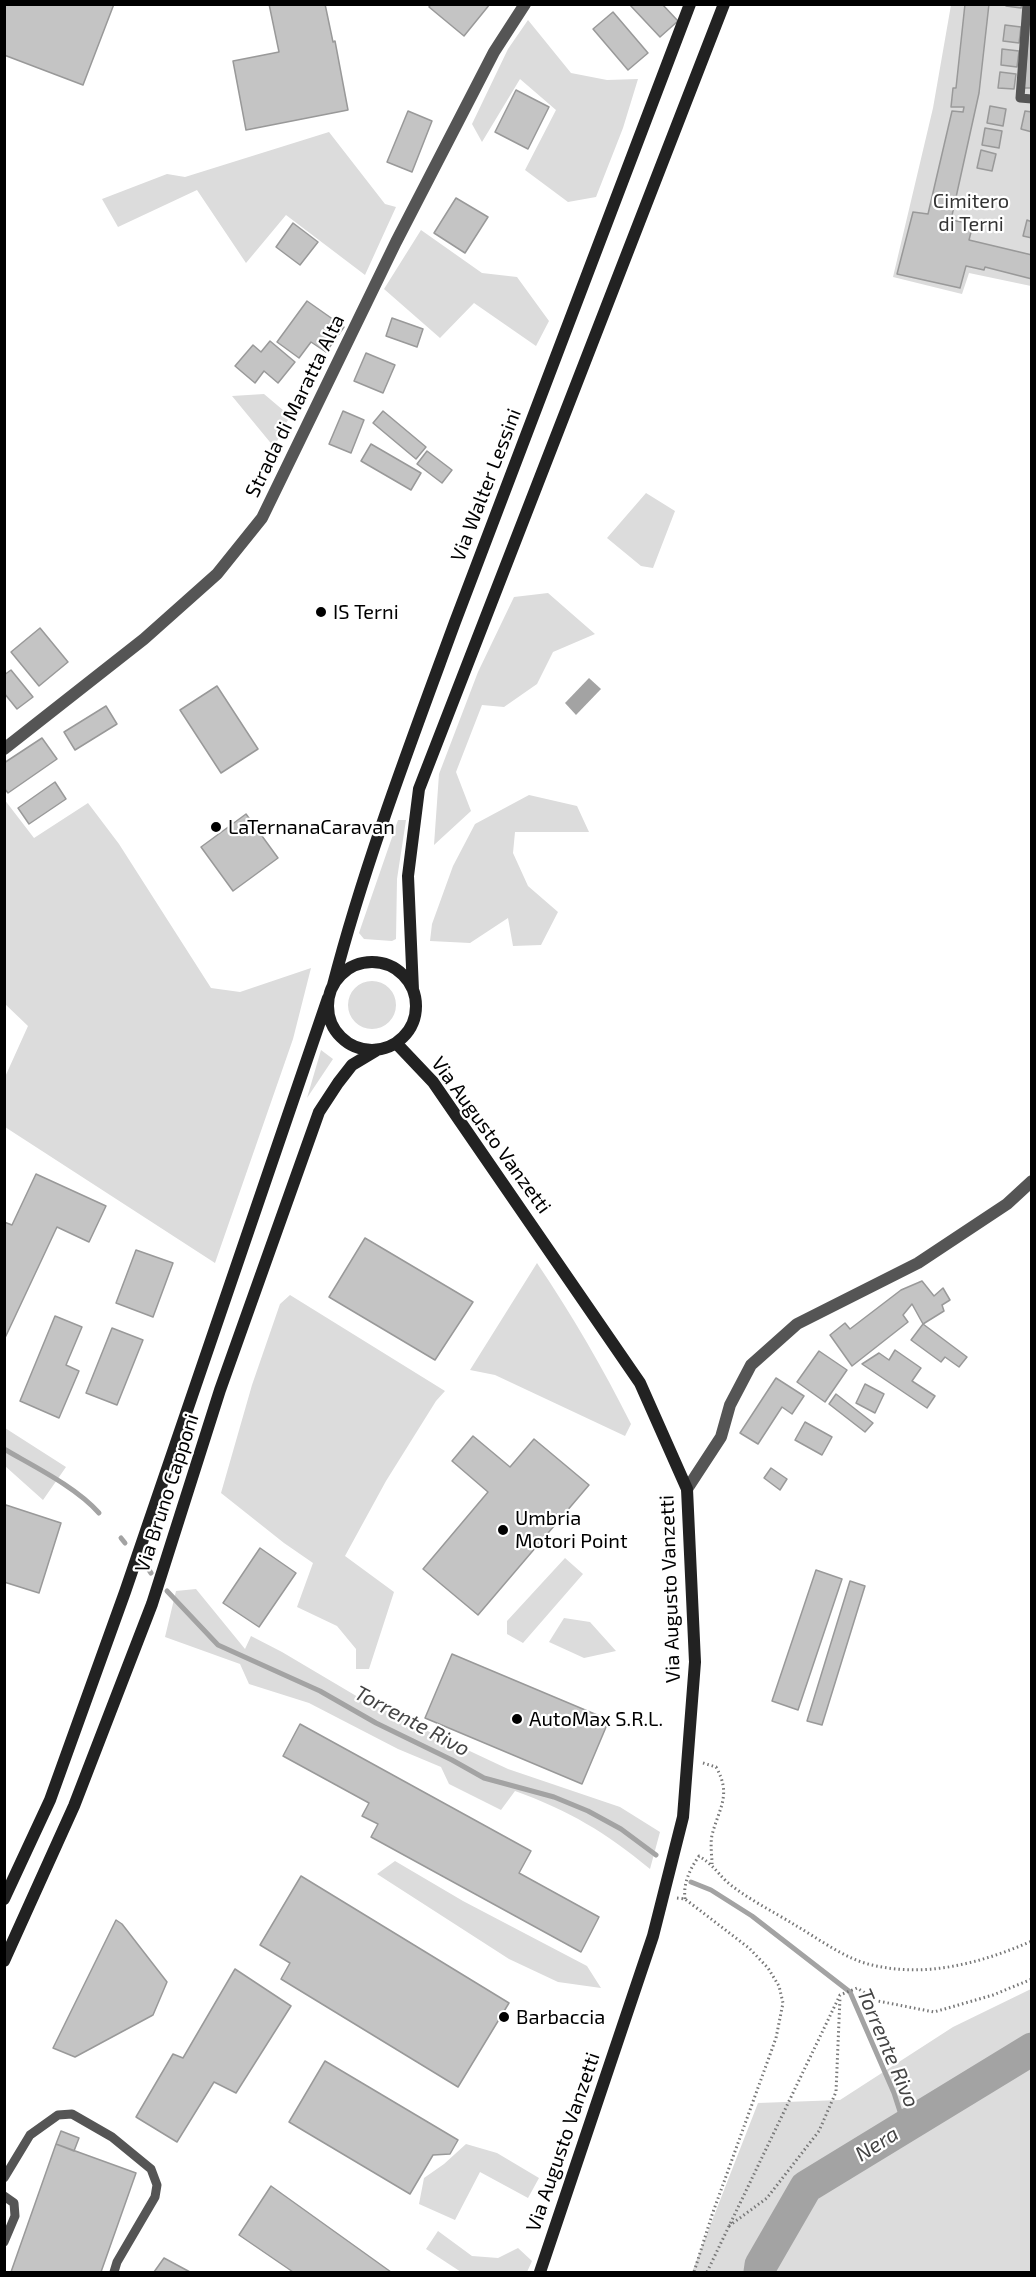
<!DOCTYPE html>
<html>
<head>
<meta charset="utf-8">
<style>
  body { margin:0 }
  #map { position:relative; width:1036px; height:2277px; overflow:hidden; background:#fff; font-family:"Exo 2",sans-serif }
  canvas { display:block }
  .frame { position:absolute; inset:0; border:6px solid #000; pointer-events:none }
</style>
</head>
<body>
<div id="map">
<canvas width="1036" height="2277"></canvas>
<div class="frame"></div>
</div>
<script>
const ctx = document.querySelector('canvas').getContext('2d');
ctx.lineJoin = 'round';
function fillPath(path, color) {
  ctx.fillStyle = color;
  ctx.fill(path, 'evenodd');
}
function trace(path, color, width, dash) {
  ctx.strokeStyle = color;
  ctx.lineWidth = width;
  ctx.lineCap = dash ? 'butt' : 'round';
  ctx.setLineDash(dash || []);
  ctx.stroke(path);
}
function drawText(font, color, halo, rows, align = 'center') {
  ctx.font = font + ' "Exo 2",sans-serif';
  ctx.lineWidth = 4.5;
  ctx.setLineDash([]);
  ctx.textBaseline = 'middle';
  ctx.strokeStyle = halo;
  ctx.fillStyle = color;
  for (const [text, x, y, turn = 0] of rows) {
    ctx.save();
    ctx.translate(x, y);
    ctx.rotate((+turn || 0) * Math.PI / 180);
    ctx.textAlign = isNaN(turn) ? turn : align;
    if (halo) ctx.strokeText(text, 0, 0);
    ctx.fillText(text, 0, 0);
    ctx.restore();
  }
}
fillPath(new Path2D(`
  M 951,5 L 1031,5 L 1031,286 L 969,273 L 962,294 L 893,277 L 933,108 Z
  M 528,20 L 571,73 L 607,80 L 638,79 L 623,128 L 596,197 L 568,202 L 525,170 L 556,110 L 520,79 L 482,142 L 472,124 L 508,49 Z
  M 329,132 L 385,204 L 396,207 L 365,275 L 286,215 L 246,263 L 197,190 L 118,227 L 102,199 L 167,174 L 185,177 Z
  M 421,230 L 482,273 L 517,277 L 549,321 L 536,346 L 474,303 L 440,338 L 384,289 Z
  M 264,394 L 290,416 L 274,447 L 232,396 Z
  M 646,493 L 675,511 L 653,568 L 641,566 L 607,538 Z
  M 548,593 L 595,634 L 553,652 L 537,684 L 504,707 L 482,705 L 456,772 L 471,811 L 434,845 L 439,774 L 478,672 L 514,597 Z
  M 529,795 L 577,806 L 589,832 L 515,832 L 513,853 L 528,886 L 558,912 L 541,945 L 513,946 L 508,918 L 470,943 L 430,941 L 432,924 L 453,866 L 475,824 Z
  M 4,799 L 34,838 L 88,803 L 119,844 L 211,988 L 240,992 L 311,968 L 293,1039 L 215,1263 L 5,1127 L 5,1077 L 28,1026 L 5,1004 Z
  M 398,820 L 406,820 L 397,879 L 396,939 L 392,941 L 364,939 L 359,933 L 361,927 Z
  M348 1005a24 24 0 1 1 48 0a24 24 0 1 1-48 0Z
  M 321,1050 L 333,1059 L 307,1098 Z
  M 537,1263 C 572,1315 603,1368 631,1424 L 625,1436 L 495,1375 L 470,1370 Z
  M 290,1295 L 445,1391 L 436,1401 L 386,1481 L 345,1556 L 394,1592 L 369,1669 L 356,1669 L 356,1649 L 337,1626 L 297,1607 L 313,1563 L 284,1543 L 221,1493 L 252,1385 L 280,1304 Z
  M 5,1428 L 66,1467 L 43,1500 L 5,1466 Z
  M 565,1558 L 583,1574 L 523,1643 L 507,1634 L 507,1621 Z
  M 196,1589 L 245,1649 L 251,1636 L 282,1652 L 358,1697 L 442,1738 L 508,1769 L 620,1807 L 660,1832 L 650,1869 C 605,1832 570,1811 515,1791 L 501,1810 L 449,1784 L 441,1767 L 398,1749 L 309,1703 L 249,1684 L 240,1664 L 165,1637 L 176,1591 Z
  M 564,1618 L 590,1622 L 616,1651 L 584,1658 L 549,1642 Z
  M 395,1861 L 463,1901 L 587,1966 L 601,1988 L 558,1982 L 509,1959 L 377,1874 Z
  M 1031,1989 L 1031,2272 L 692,2272 L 758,2103 L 840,2100 L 953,2027 Z
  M 466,2144 L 497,2153 L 539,2178 L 528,2198 L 480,2172 L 455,2220 L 419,2204 L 424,2178 L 444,2164 Z
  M 438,2231 L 472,2256 L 498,2258 L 518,2248 L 532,2261 L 527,2272 L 461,2272 L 426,2249 Z`), '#dcdcdc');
fillPath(new Path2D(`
  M 589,678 L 601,689 L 576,715 L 565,703 Z`), '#a3a3a3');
trace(new Path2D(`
  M 4,1449 C 35,1467 76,1487 99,1513
  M 121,1538 L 125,1543
  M 149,1570 L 151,1573
  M 167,1591 L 218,1645 L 320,1691 L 376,1723 L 452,1760 L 484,1778 L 554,1797 L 588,1811 L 621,1829 L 656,1855
  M 691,1882 L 711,1890 L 752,1916 L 850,1992 L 894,2093 L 905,2127`), '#a3a3a3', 5);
trace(new Path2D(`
  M 760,2272 L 761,2265 L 806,2187 L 1032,2049`), '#a3a3a3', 33);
const building = new Path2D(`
  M 4,4 L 114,4 L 83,85 L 4,55 Z
  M 269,4 L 325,4 L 333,42 L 335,41 L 348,110 L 246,130 L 233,61 L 279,52 Z
  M 431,4 L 490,4 L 464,36 L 429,7 Z
  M 629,4 L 662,4 L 678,21 L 660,37 Z
  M 965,4 L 989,4 L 979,93 L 951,220 L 973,224 L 969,240 L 1032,255 L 1032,279 L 985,267 L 984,270 L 966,266 L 960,288 L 897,274 L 913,212 L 928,214 L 952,111 L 963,112 L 964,107 L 951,107 L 953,88 L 956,88 Z
  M 1006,4 L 1022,4 L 1021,8 L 1006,6 Z
  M 1031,4 L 1032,4 L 1032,88 L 1024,88 Z
  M 613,12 L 648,53 L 628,70 L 593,29 Z
  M 1005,25 L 1021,27 L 1019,43 L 1003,41 Z
  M 1002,49 L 1019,51 L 1017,67 L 1001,65 Z
  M 1000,72 L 1016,74 L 1014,89 L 998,88 Z
  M 516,90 L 549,107 L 528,149 L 495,132 Z
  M 990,106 L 1006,109 L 1003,126 L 987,123 Z
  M 408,111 L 432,121 L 412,172 L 387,162 Z
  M 1025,111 L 1032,112 L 1032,132 L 1021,129 Z
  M 985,128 L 1002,131 L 999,148 L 982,145 Z
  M 981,150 L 996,154 L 992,171 L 977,168 Z
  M 456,198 L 488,217 L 465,253 L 434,233 Z
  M 1027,220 L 1032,222 L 1032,238 L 1023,236 Z
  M 293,223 L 318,242 L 300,265 L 276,247 Z
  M 307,301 L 344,327 L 326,352 L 311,342 L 299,358 L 277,342 Z
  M 392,318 L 423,329 L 417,347 L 386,336 Z
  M 270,341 L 295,362 L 278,383 L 264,371 L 255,383 L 235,366 L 253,345 L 261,352 Z
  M 366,353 L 395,365 L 383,393 L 354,381 Z
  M 343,411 L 364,420 L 351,453 L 329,444 Z
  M 383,411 L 426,447 L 416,459 L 373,423 Z
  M 371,444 L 421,473 L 411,490 L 361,461 Z
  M 427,451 L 452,470 L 442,483 L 417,464 Z
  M 40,628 L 68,662 L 39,686 L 11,652 Z
  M 11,670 L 33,697 L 17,709 L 4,693 L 4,675 Z
  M 217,686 L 258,749 L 221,773 L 180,710 Z
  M 106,706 L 117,724 L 75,750 L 64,732 Z
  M 42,738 L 57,759 L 8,793 L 4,788 L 4,763 Z
  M 55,782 L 66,799 L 29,824 L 18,808 Z
  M 246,814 L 278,858 L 233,891 L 201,847 Z
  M 36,1174 L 106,1206 L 89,1242 L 57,1227 L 4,1340 L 4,1222 L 12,1225 Z
  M 365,1238 L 473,1302 L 435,1360 L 329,1297 Z
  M 136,1250 L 173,1263 L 153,1317 L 116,1303 Z
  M 922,1281 L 934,1296 L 943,1288 L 950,1300 L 942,1305 L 944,1311 L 923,1324 L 912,1304 L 903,1315 L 908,1322 L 852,1366 L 830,1335 L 845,1323 L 850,1329 L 901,1290 Z
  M 55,1316 L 82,1327 L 66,1365 L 79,1371 L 59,1418 L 20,1401 Z
  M 923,1324 L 967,1357 L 959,1367 L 945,1357 L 941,1362 L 911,1340 Z
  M 112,1328 L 143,1340 L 117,1405 L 86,1393 Z
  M 895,1350 L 921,1368 L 912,1381 L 935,1396 L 927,1408 L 862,1364 L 879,1353 L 889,1360 Z
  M 819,1351 L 847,1370 L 825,1402 L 797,1382 Z
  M 776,1378 L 804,1396 L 792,1414 L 782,1407 L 758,1444 L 740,1433 Z
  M 865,1384 L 884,1394 L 875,1413 L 856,1403 Z
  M 836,1394 L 873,1423 L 865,1432 L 829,1404 Z
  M 805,1422 L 832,1437 L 822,1455 L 795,1440 Z
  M 473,1436 L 510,1467 L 534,1439 L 589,1485 L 478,1615 L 423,1569 L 488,1492 L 452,1461 Z
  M 771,1468 L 787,1479 L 780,1490 L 764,1478 Z
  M 6,1505 L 61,1523 L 39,1593 L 4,1582 L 4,1510 Z
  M 260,1548 L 296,1573 L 259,1627 L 223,1603 Z
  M 816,1570 L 842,1579 L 798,1710 L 772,1701 Z
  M 850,1581 L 865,1586 L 822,1725 L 807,1721 Z
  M 452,1654 L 609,1720 L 582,1784 L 425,1718 Z
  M 300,1724 L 531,1851 L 519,1873 L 599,1917 L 581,1952 L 371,1837 L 378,1824 L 362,1816 L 369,1803 L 283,1756 Z
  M 301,1876 L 509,2003 L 458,2087 L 281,1979 L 290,1963 L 260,1945 Z
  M 116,1920 L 122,1924 L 167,1982 L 153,2015 L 75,2057 L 53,2048 Z
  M 235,1969 L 291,2006 L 236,2093 L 214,2082 L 177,2142 L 136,2117 L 173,2054 L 183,2058 Z
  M 325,2061 L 458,2140 L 450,2154 L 433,2155 L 410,2194 L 289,2122 Z
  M 61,2131 L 79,2138 L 74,2151 L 56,2144 Z
  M 56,2144 L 136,2173 L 101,2272 L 11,2272 Z
  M 271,2186 L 391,2272 L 293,2272 L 239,2235 Z
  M 164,2258 L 190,2272 L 154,2272 Z`);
fillPath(building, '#c4c4c4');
trace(building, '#999', 1.5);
trace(new Path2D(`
  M 703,1763 L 716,1767 C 732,1795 719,1808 712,1835 C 710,1845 712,1855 712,1864
  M 677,1898 L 685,1899 L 749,1948 L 768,1968 L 779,1986 L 783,2003 L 776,2038 L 712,2215 L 694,2272
  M 685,1899 C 683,1883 690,1869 699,1856 C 712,1864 716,1871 726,1881 C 744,1897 774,1912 795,1925 C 819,1939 845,1959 872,1965 C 927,1978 981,1963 1032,1941
  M 729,2226 L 767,2198 L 819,2131 L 836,2092 L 840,1997
  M 707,2272 L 840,1995 L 857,1988 L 878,2001 L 934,2012 L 993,1995 L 1032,1979`), '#777', 3, [1.5, 3]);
trace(new Path2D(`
  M 1027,4 L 1020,98 L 1032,99
  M 4,2178 L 30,2135 L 58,2115 L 72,2114 L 112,2137 L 151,2169 L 157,2185 L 155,2197 L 117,2262 L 114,2272
  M 4,2196 L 14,2203 L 15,2216 L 4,2242`), '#555', 9);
trace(new Path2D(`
  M 4,749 L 144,639 L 217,574 L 262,518 L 396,242 L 494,52 L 525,4
  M 687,1489 L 721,1437 L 730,1405 L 751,1365 L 797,1324 L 918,1263 L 1007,1204 L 1032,1181`), '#555', 12);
trace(new Path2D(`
  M328 1006a44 44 0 1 1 88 0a44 44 0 1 1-88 0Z
  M 333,985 C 365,862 411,742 455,622 C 532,416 613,211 690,4
  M 413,990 L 408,876 L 419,789 L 724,4
  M 396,1043 L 433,1082 L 640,1383 L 687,1489 L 695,1662 L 683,1817 L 653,1936 L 540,2272
  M 4,1899 L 50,1800 L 125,1592 L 328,998
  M 4,1961 L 74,1806 L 152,1604 L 220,1390 L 319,1112 L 338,1083 L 352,1065 L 377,1050`), '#222', 12);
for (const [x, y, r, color] of [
  [321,612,6,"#000"],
  [216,827,6,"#000"],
  [503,1530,6,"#000"],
  [517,1719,6,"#000"],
  [504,2017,6,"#000"]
]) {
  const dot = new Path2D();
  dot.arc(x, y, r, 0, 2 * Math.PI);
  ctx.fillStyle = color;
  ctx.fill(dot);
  trace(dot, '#fff', 2);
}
drawText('20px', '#333', '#fff', [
  ["Cimitero",971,201],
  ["di Terni",971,224]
]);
drawText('20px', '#000', '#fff', [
  ["Strada di Maratta Alta",295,406,-64],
  ["Via Walter Lessini",486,485,-69],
  ["Via Augusto Vanzetti",491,1135,54],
  ["Via Bruno Capponi",167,1493,-72],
  ["Via Augusto Vanzetti",670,1589,-92],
  ["Via Augusto Vanzetti",563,2142,-71]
]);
drawText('20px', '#000', '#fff', [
  ["IS Terni",333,612],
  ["LaTernanaCaravan",228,827],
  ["Umbria",515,1518],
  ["Motori Point",515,1541],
  ["AutoMax S.R.L.",529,1719],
  ["Barbaccia",516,2017]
], 'left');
drawText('italic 21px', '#444', '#fff', [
  ["Torrente Rivo",412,1721,28],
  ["Torrente Rivo",888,2048,67],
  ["Nera",877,2144,-32]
]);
</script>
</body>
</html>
